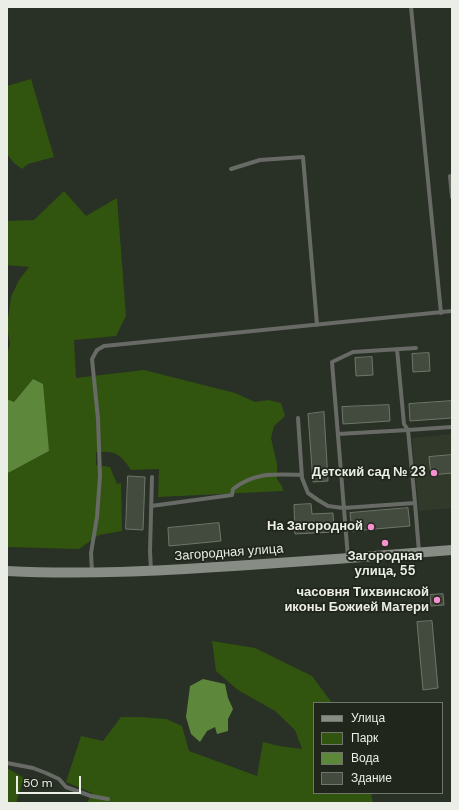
<!DOCTYPE html>
<html>
<head>
<meta charset="utf-8">
<style>
  body { margin:0 }
  #map { position:relative; width:459px; height:810px; overflow:hidden; background:#293025; font-family:"DM Sans",sans-serif }
  canvas { display:block }
  .frame { position:absolute; inset:0; border:8px solid #eaeee7; pointer-events:none }
  .legend { position:absolute; left:313px; top:702px; width:130px; height:92px; box-sizing:border-box; background:#20261b; border:1px solid #71766d; margin:0; padding:5px 7px; list-style:none; font-size:12px; color:#eaeee7 }
  .legend li { display:flex; align-items:center; gap:8px; height:20px }
  .legend b { width:20px; border:1px solid #71766d }
  .scale { position:absolute; left:16px; top:776px; width:65px; height:18px; box-sizing:border-box; border:2px solid #eaeee7; border-top:0; padding-left:5px; font-size:12px; line-height:14px; white-space:nowrap; color:#eaeee7; -webkit-text-stroke:3px #20261b; paint-order:stroke }
</style>
</head>
<body>
<div id="map">
<canvas width="459" height="810"></canvas>
<div class="frame"></div>
<ul class="legend">
<li><b style="height:5px;background:#878c84"></b>Улица</li>
<li><b style="height:11px;background:#31550e"></b>Парк</li>
<li><b style="height:11px;background:#5d883c"></b>Вода</li>
<li><b style="height:11px;background:#434a3e"></b>Здание</li>
</ul>
<div class="scale">50 m</div>
</div>
<script>
const ctx = document.querySelector('canvas').getContext('2d');
ctx.lineJoin = 'round';
function fillPath(path, color) {
  ctx.fillStyle = color;
  ctx.fill(path, 'evenodd');
}
function trace(path, color, width, dash) {
  ctx.strokeStyle = color;
  ctx.lineWidth = width;
  ctx.lineCap = dash ? 'butt' : 'round';
  ctx.setLineDash(dash || []);
  ctx.stroke(path);
}
function drawText(font, color, halo, rows, align = 'center') {
  ctx.font = font + ' "DM Sans",sans-serif';
  ctx.lineWidth = 3.5;
  ctx.setLineDash([]);
  ctx.textBaseline = 'middle';
  ctx.strokeStyle = halo;
  ctx.fillStyle = color;
  for (const [text, x, y, turn = 0] of rows) {
    ctx.save();
    ctx.translate(x, y);
    ctx.rotate((+turn || 0) * Math.PI / 180);
    ctx.textAlign = isNaN(turn) ? turn : align;
    if (halo) ctx.strokeText(text, 0, 0);
    ctx.fillText(text, 0, 0);
    ctx.restore();
  }
}
fillPath(new Path2D(`
  M 452,434 L 452,508 L 419,511 L 412,438 Z`), '#313a2a');
fillPath(new Path2D(`
  M 31,79 L 54,157 L 28,164 L 22,169 L 14,163 L 7,154 L 7,86 Z
  M 64,191 L 86,216 L 117,198 L 126,316 L 116,336 L 74,340 L 76,378 L 144,370 L 235,393 L 255,402 L 268,400 L 281,403 L 285,416 L 274,426 L 271,438 L 277,464 L 277,479 L 282,486 L 283,491 L 158,497 L 159,469 L 131,470 C 120,454 117,451 96,452 L 96,465 L 110,467 L 117,484 L 121,483 L 122,531 L 99,535 L 79,549 L 7,547 L 7,473 L 10,472 L 49,451 L 33,379 L 14,402 L 7,399 L 7,356 L 10,344 L 7,326 L 11,297 L 19,280 L 29,267 L 7,265 L 7,221 L 34,220 Z
  M 212,641 L 255,648 L 312,676 L 332,703 L 314,703 L 314,793 L 371,793 L 373,803 L 87,803 L 92,793 L 66,782 L 81,736 L 103,741 L 121,717 L 140,717 L 166,719 L 182,726 L 189,751 L 257,776 L 263,742 L 279,746 L 302,749 L 295,730 L 275,711 L 238,690 L 216,671 Z
  M 7,768 L 24,778 L 16,803 L 7,803 Z`), '#31550e');
fillPath(new Path2D(`
  M 33,379 L 43,384 L 49,451 L 10,472 L 7,473 L 7,399 L 14,402 Z
  M 203,679 L 225,684 L 228,698 L 233,709 L 228,719 L 228,731 L 217,734 L 215,727 L 207,731 L 200,742 L 191,734 L 186,717 L 190,686 Z`), '#5d883c');
const building = new Path2D(`
  M 429,353 L 430,371 L 413,372 L 412,354 Z
  M 372,357 L 373,375 L 356,376 L 355,358 Z
  M 452,401 L 452,418 L 410,421 L 409,404 Z
  M 389,405 L 390,421 L 343,424 L 342,407 Z
  M 324,412 L 328,481 L 313,482 L 308,414 Z
  M 452,455 L 452,473 L 431,475 L 429,457 Z
  M 128,476 L 145,477 L 143,530 L 126,529 Z
  M 311,504 L 312,514 L 333,513 L 334,532 L 295,534 L 294,505 Z
  M 408,508 L 410,526 L 352,531 L 350,513 Z
  M 219,523 L 221,541 L 169,546 L 168,528 Z
  M 443,594 L 444,605 L 431,606 L 430,595 Z
  M 432,621 L 438,688 L 423,690 L 417,622 Z`);
fillPath(building, '#434a3e');
trace(building, '#6e7669', 1);
trace(new Path2D(`
  M 411,7 L 441,313
  M 231,169 L 260,160 L 303,157 L 317,325
  M 450,176 L 452,197
  M 397,349 L 404,424 L 408,430 L 452,427
  M 298,418 L 302,478 L 308,493 L 318,500 L 328,506 L 343,508 L 415,503
  M 338,434 L 408,430 L 415,503 L 419,552
  M 151,506 L 232,495 L 233,489 C 255,472 275,474 302,475
  M 348,558 L 332,362 L 353,352 L 416,348
  M 151,571 L 150,551 L 152,477
  M 92,572 L 91,553 L 97,517 L 100,476 L 98,419 L 92,359 L 97,350 L 104,346 L 452,311
  M 7,763 L 33,768 L 46,773 L 59,779 L 66,787 L 91,796 L 108,799`), '#676a65', 4);
trace(new Path2D(`
  M 7,571 C 83,575 158,571 234,566 C 307,561 379,556 452,550`), '#878c84', 10);
for (const [x, y, r, color] of [
  [434,473,4,"#f690cf"],
  [371,527,4,"#f690cf"],
  [385,543,4,"#f690cf"],
  [437,600,4,"#f690cf"]
]) {
  const dot = new Path2D();
  dot.arc(x, y, r, 0, 2 * Math.PI);
  ctx.fillStyle = color;
  ctx.fill(dot);
  trace(dot, '#20261b', 1.5);
}
drawText('bold 13px', '#eaeee7', '#20261b', [
  ["Детский сад № 23",426,473],
  ["На Загородной",363,527],
  ["Загородная",385,557,"center"],
  ["улица, 55",385,572,"center"],
  ["часовня Тихвинской",429,593],
  ["иконы Божией Матери",429,608]
], 'right');
drawText('13px', '#eaeee7', '#20261b', [
  ["Загородная улица",229,553,-4]
]);
</script>
</body>
</html>
